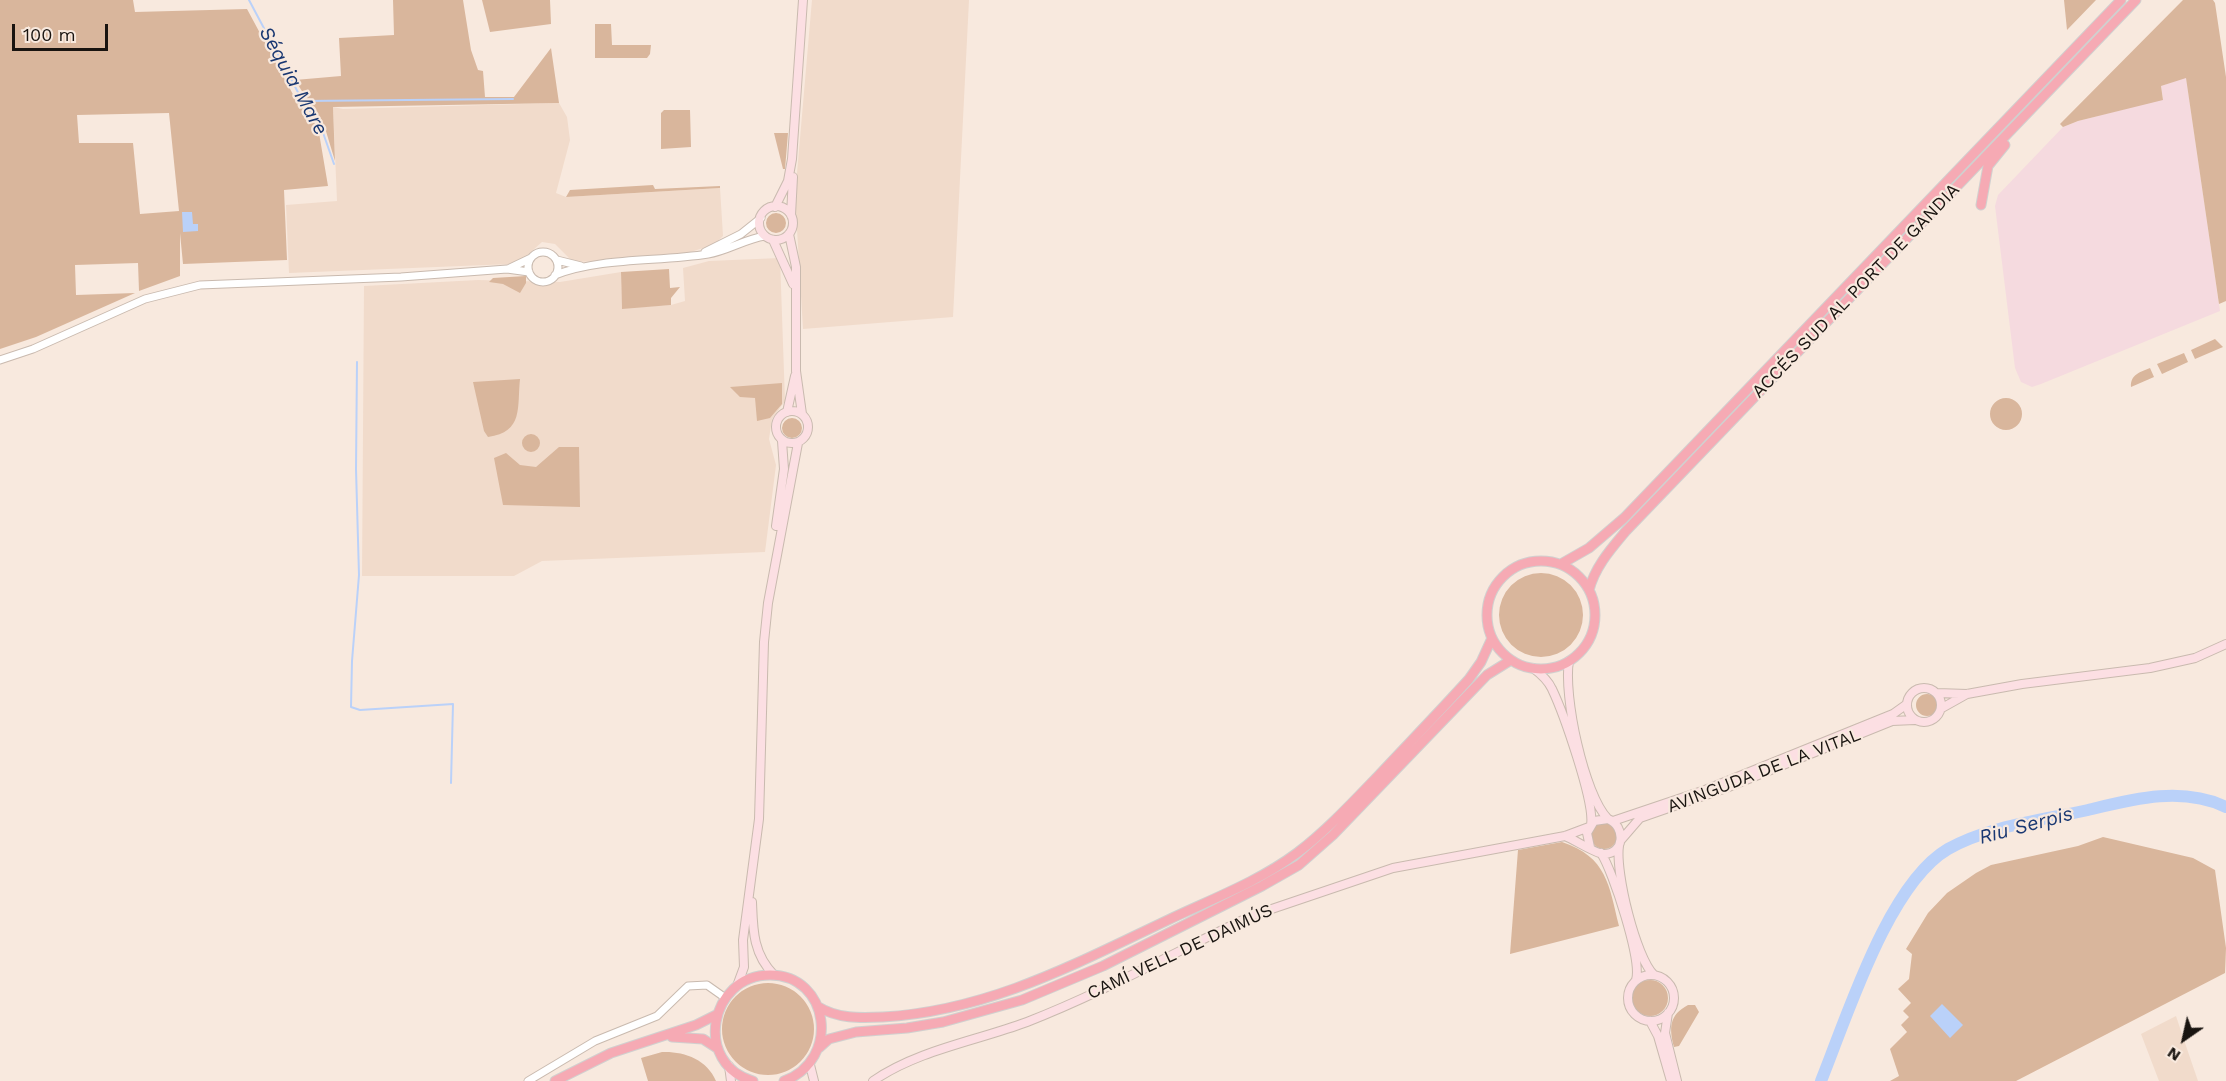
<!DOCTYPE html>
<html>
<head>
<meta charset="utf-8">
<style>
  body { margin:0 }
  #map { position:relative; width:2226px; height:1081px; overflow:hidden; background:#f8e9de; font-family:"Work Sans",sans-serif }
  canvas { display:block }
  .north { position:absolute; left:2154px; top:1009px; width:60px; height:60px; -webkit-text-stroke:4px #f8e9de; paint-order:stroke; rotate:214deg; font-size:16px; font-weight:700; line-height:24px; text-align:center; color:#191410 }
  .north::after { content:''; display:block; margin:auto; width:21px; height:27px; background:#191410; clip-path:polygon(50% 0,100% 100%,50% 72%,0 100%) }
  .scale { position:absolute; left:12px; top:24px; width:96px; height:27px; box-sizing:border-box; border:3px solid #191410; border-top:0; padding-left:8px; font-size:18px; line-height:21px; white-space:nowrap; color:#191410; -webkit-text-stroke:4px #f8e9de; paint-order:stroke }
</style>
</head>
<body>
<div id="map">
<canvas width="2226" height="1081"></canvas>
<div class="north">N</div>
<div class="scale">100 m</div>
</div>
<script>
const ctx = document.querySelector('canvas').getContext('2d');
ctx.lineJoin = 'round';
function fillPath(path, color) {
  ctx.fillStyle = color;
  ctx.fill(path, 'evenodd');
}
function trace(path, color, width, dash) {
  ctx.strokeStyle = color;
  ctx.lineWidth = width;
  ctx.lineCap = dash ? 'butt' : 'round';
  ctx.setLineDash(dash || []);
  ctx.stroke(path);
}
function drawText(font, color, halo, rows, align = 'center') {
  ctx.font = font + ' "Work Sans",sans-serif';
  ctx.lineWidth = 4.5;
  ctx.setLineDash([]);
  ctx.textBaseline = 'middle';
  ctx.strokeStyle = halo;
  ctx.fillStyle = color;
  for (const [text, x, y, turn = 0] of rows) {
    ctx.save();
    ctx.translate(x, y);
    ctx.rotate((+turn || 0) * Math.PI / 180);
    ctx.textAlign = isNaN(turn) ? turn : align;
    if (halo) ctx.strokeText(text, 0, 0);
    ctx.fillText(text, 0, 0);
    ctx.restore();
  }
}
fillPath(new Path2D(`
  M 812,0 L 969,0 L 953,317 L 803,329 L 795,196 Z
  M 559,103 L 567,117 L 570,140 L 556,193 L 566,197 L 720,188 L 723,236 L 715,244 L 685,254 L 624,260 L 573,262 L 555,244 L 542,242 L 522,260 L 511,264 L 289,273 L 286,205 L 337,201 L 333,107 L 343,109 Z
  M 780,258 L 785,401 L 772,419 L 769,439 L 776,465 L 765,552 L 542,561 L 514,576 L 362,576 L 364,286 L 478,280 L 560,282 L 621,272 L 622,308 L 671,305 L 685,301 L 683,268 L 709,261 Z
  M 2176,1016 L 2185,1043 L 2198,1081 L 2159,1081 L 2141,1034 Z`), '#f1dbcb');
fillPath(new Path2D(`
  M 2186,77 L 2220,311 L 2041,384 L 2032,387 L 2021,382 L 2015,368 L 1995,206 L 1998,195 L 2063,127 L 2078,121 L 2163,99 L 2161,86 Z`), '#f5dadf');
fillPath(new Path2D(`
  M 0,0 L 133,0 L 135,12 L 247,9 L 296,100 L 318,127 L 328,186 L 284,190 L 287,260 L 183,264 L 180,233 L 180,276 L 139,291 L 138,263 L 75,265 L 76,295 L 135,293 L 36,337 L 0,349 ZM 169,113 L 179,211 L 140,214 L 133,143 L 79,143 L 77,115 Z
  M 393,0 L 463,0 L 471,50 L 478,70 L 483,71 L 485,97 L 514,97 L 551,48 L 559,103 L 333,107 L 335,161 L 325,128 L 295,80 L 341,76 L 339,38 L 394,35 Z
  M 482,0 L 550,0 L 551,24 L 490,32 Z
  M 2064,0 L 2096,0 L 2067,30 Z
  M 2183,0 L 2213,0 L 2215,3 L 2226,77 L 2226,301 L 2219,304 L 2186,78 L 2161,86 L 2163,100 L 2078,121 L 2063,127 L 2060,124 Z
  M 595,24 L 611,24 L 612,45 L 651,45 L 650,54 L 647,58 L 595,58 Z
  M 664,110 L 690,110 L 691,147 L 661,149 L 661,113 Z
  M 774,133 L 788,133 L 785,169 L 783,169 Z
  M 653,185 L 655,189 L 720,186 L 720,188 L 566,197 L 570,190 Z
  M766 223a10 10 0 1 1 20 0a10 10 0 1 1-20 0Z
  M 669,269 L 670,288 L 680,287 L 671,298 L 671,305 L 622,309 L 621,272 Z
  M 526,276 L 526,283 L 520,293 L 503,284 L 489,282 L 493,278 Z
  M 2215,339 L 2223,347 L 2195,359 L 2191,350 Z
  M 2184,353 L 2188,362 L 2162,374 L 2157,364 Z
  M 2150,368 L 2154,377 L 2131,387 C 2130,375 2140,372 2150,368 Z
  M 520,379 C 517,407 524,432 488,437 L 484,431 L 473,382 Z
  M 782,383 L 782,404 L 770,418 L 757,421 L 755,398 L 740,397 L 730,387 Z
  M1990 414a16 16 0 1 1 32 0a16 16 0 1 1-32 0Z
  M782 428a10 10 0 1 1 20 0a10 10 0 1 1-20 0Z
  M522 443a9 9 0 1 1 18 0a9 9 0 1 1-18 0Z
  M 559,447 L 579,447 L 580,507 L 503,505 L 494,458 L 506,453 L 520,465 L 536,467 Z
  M1499 615a42 42 0 1 1 84 0a42 42 0 1 1-84 0Z
  M1916 705a11 11 0 1 1 22 0a11 11 0 1 1-22 0Z
  M1591 836a13 13 0 1 1 26 0a13 13 0 1 1-26 0Z
  M 2103,837 L 2193,858 L 2215,870 L 2226,948 L 2225,973 L 2016,1081 L 1890,1081 L 1899,1076 L 1890,1049 L 1907,1032 L 1901,1025 L 1909,1017 L 1903,1011 L 1911,1003 L 1898,989 L 1909,979 L 1912,954 L 1906,949 L 1928,913 L 1947,893 L 1976,873 L 1991,865 L 2078,846 Z
  M 1562,842 C 1607,857 1609,885 1619,926 L 1510,954 L 1518,850 Z
  M1632 998a18 18 0 1 1 36 0a18 18 0 1 1-36 0Z
  M722 1029a46 46 0 1 1 92 0a46 46 0 1 1-92 0Z
  M 1688,1005 L 1695,1005 L 1699,1012 L 1679,1046 L 1674,1047 C 1669,1028 1669,1015 1688,1005 Z
  M 662,1052 C 683,1051 707,1059 716,1081 L 648,1081 L 641,1058 Z`), '#d9b69c');
fillPath(new Path2D(`
  M 182,212 L 192,212 L 193,224 L 198,224 L 198,231 L 183,232 Z
  M 1942,1004 L 1963,1025 L 1950,1038 L 1930,1016 Z`), '#bad1f9');
trace(new Path2D(`
  M 249,0 L 301,98 L 321,127 L 334,164
  M 303,101 L 513,99
  M 357,362 L 356,469 L 359,575 L 352,661 L 351,707 L 360,710 L 453,704 L 451,783`), '#bad1f9', 2);
trace(new Path2D(`
  M 1821,1081 C 1847,1017 1888,884 1948,849 C 1989,826 2043,820 2088,810 C 2133,799 2182,786 2226,807`), '#bad1f9', 12);
const tertiary = new Path2D(`
  M528 267a15 15 0 1 1 30 0a15 15 0 1 1-30 0Z
  M 705,252 L 741,234 L 761,218
  M 557,260 L 581,266
  M 510,268 L 531,258
  M 555,275 C 602,257 658,262 708,254 C 727,251 745,239 765,236
  M 0,360 L 33,349 L 145,299 L 200,285 L 401,277 L 507,269 L 529,272
  M 528,1081 L 595,1041 L 657,1016 L 688,986 L 707,985 L 724,997`);
const secondary = new Path2D(`
  M759 223a17 17 0 1 1 34 0a17 17 0 1 1-34 0Z
  M 775,207 L 788,181 L 792,159 L 803,0
  M 791,215 L 793,177
  M 789,234 L 796,267 L 796,371 L 802,414
  M 773,240 L 793,284
  M776 427a16 16 0 1 1 32 0a16 16 0 1 1-32 0Z
  M 787,412 L 795,376
  M 776,526 L 784,469 L 782,441
  M 1569,661 C 1563,695 1584,795 1608,819
  M 1533,668 C 1541,674 1548,680 1552,689 C 1563,712 1595,802 1591,825
  M1907 705a17 17 0 1 1 34 0a17 17 0 1 1-34 0Z
  M 1937,693 L 1967,694 L 2022,684 L 2150,668 L 2195,658 L 2226,644
  M 1942,708 L 1967,694
  M 1613,821 L 1705,790 L 1893,714 L 1907,704
  M 1565,836 C 1575,840 1595,853 1603,854 C 1625,855 1626,826 1608,819 L 1594,821 L 1587,833 L 1590,847
  M 1621,840 L 1640,818 L 1726,788 L 1892,721 L 1915,720
  M 1619,846 C 1615,872 1636,958 1654,975
  M 1601,853 C 1613,871 1642,960 1636,980
  M 752,902 C 753,930 753,954 774,975
  M1628 998a23 23 0 1 1 46 0a23 23 0 1 1-46 0Z
  M 737,986 L 744,967 L 743,940 L 759,819 L 764,642 L 768,603 L 798,443
  M 1668,1013 L 1665,1033 L 1677,1081
  M 1650,1021 L 1658,1036 L 1671,1081
  M 810,1065 L 814,1081
  M 729,1066 L 731,1081
  M 873,1081 C 918,1050 976,1041 1027,1022 C 1104,992 1177,951 1251,916 L 1393,868 L 1565,836 L 1589,827`);
const trunk = new Path2D(`
  M 1981,205 L 1988,166 L 2005,145
  M1487 615a54 54 0 1 1 108 0a54 54 0 1 1-108 0Z
  M 1561,564 L 1589,548 L 1624,518 L 2121,0
  M 1589,590 C 1595,567 1610,550 1625,532 L 2136,0
  M 817,1006 C 837,1019 860,1018 883,1017 C 988,1011 1075,964 1168,920 C 1212,899 1258,882 1297,853 C 1327,830 1353,802 1379,775 C 1409,743 1440,711 1469,679 L 1481,662 L 1492,638
  M 672,1037 L 703,1039 L 717,1048
  M 819,1048 L 829,1039 L 856,1032 L 907,1028 L 943,1022 L 1022,1000 L 1103,966 L 1262,886 L 1299,865 L 1333,835 L 1487,675 L 1511,660
  M 555,1081 L 611,1053 L 696,1025 L 716,1015
  M 753,1081 C 693,1064 709,975 770,975 C 830,975 841,1060 784,1081`);
trace(tertiary, '#c9baaf', 9);
trace(secondary, '#c9baaf', 10);
trace(trunk, '#d1d0cf', 11);
trace(tertiary, '#fff', 7);
trace(secondary, '#fcdfe3', 8);
trace(trunk, '#f6aab4', 9);
drawText('18px', '#191410', '#f8e9de', [
  ["ACCÉS SUD AL PORT DE GANDIA",1856,291,-46],
  ["AVINGUDA DE LA VITAL",1764,771,-21],
  ["CAMÍ VELL DE DAIMÚS",1180,952,-25]
]);
drawText('italic 20px', '#1a3872', '#f8e9de', [
  ["Séquia Mare",293,81,61],
  ["Riu Serpis",2026,826,-15]
]);
</script>
</body>
</html>
